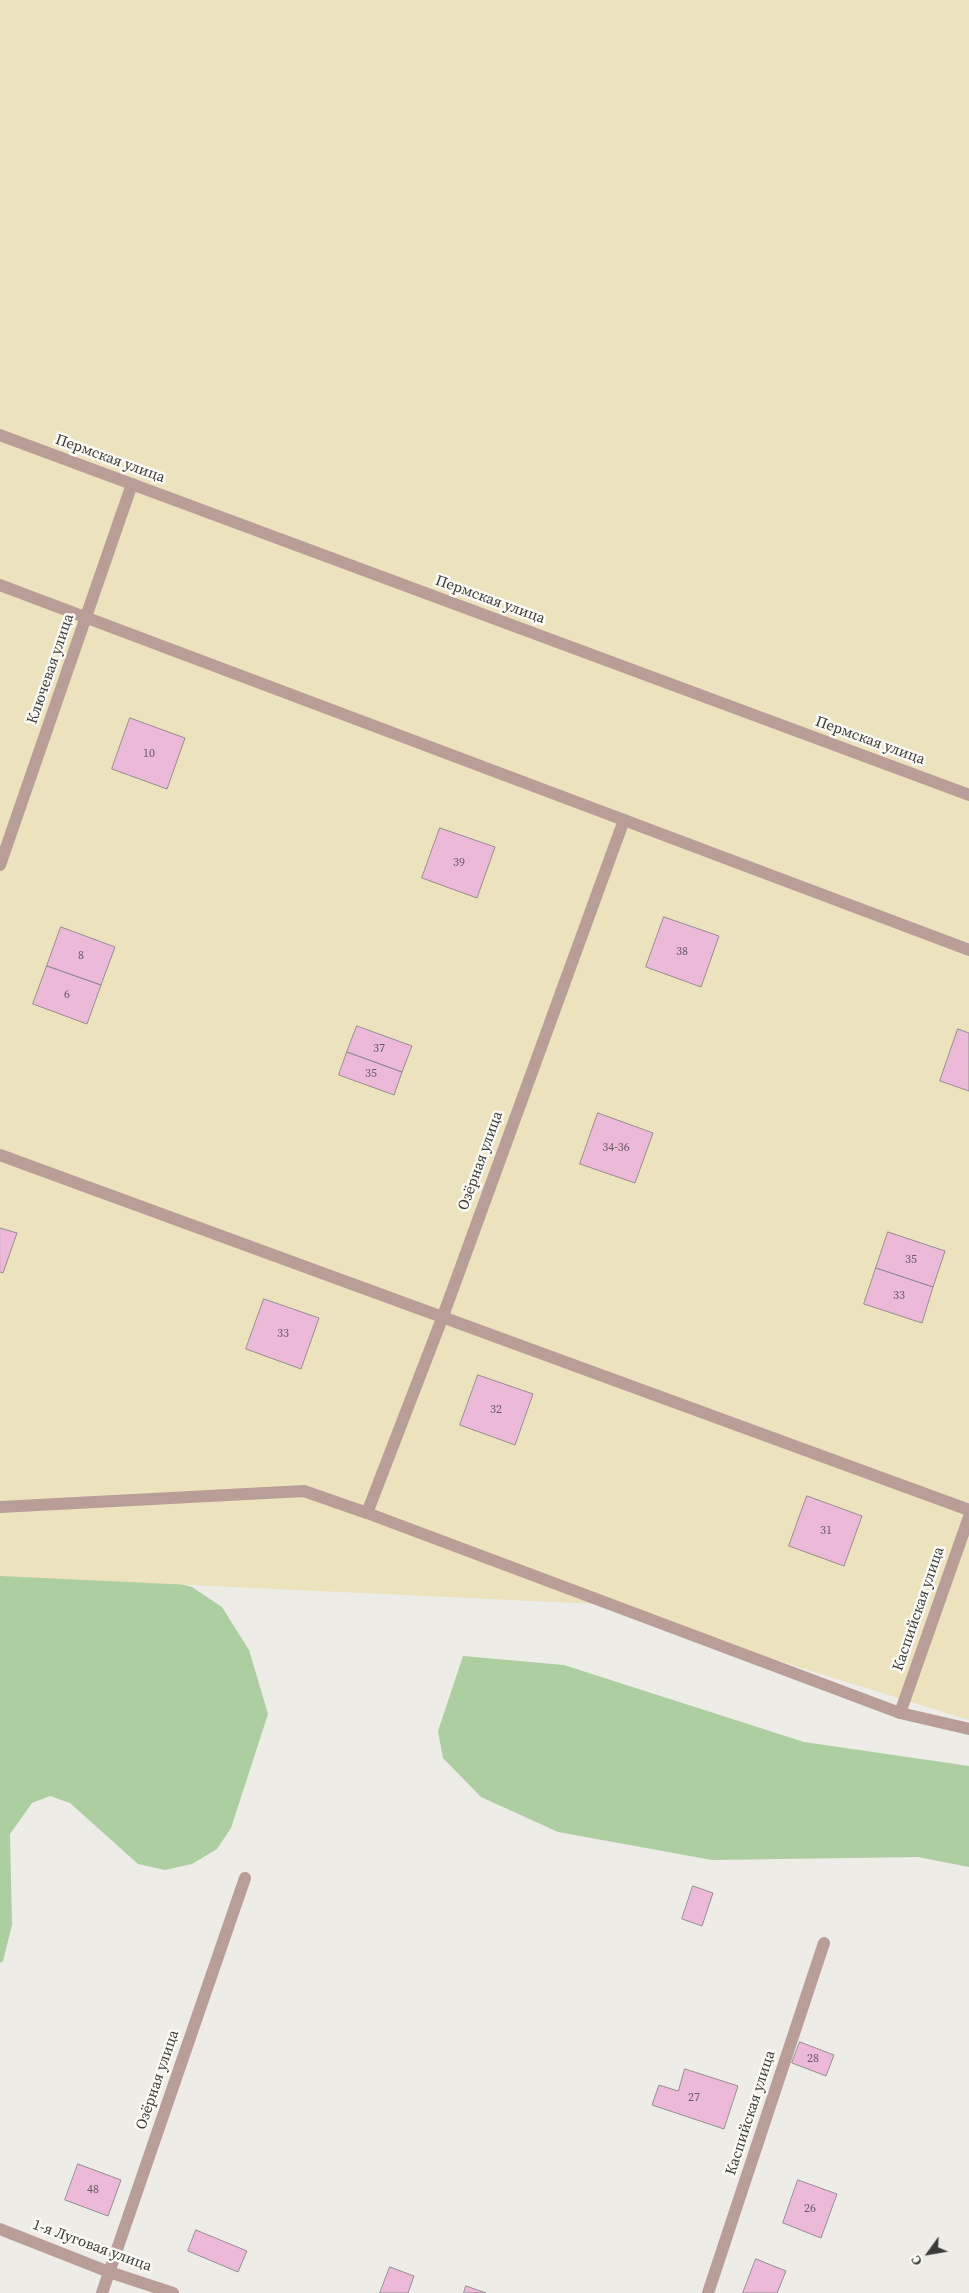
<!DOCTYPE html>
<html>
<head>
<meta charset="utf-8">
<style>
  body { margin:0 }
  #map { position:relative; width:969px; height:2293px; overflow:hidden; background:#edece7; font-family:"Source Serif 4",serif }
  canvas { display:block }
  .north { position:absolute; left:904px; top:2228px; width:50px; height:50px; -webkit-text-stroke:4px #faf9f4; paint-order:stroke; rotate:238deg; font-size:14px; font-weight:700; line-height:20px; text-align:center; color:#3a3a38 }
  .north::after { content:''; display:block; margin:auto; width:18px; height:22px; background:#3a3a38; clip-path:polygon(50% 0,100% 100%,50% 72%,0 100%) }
</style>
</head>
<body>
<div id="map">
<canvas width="969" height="2293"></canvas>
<div class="north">С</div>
</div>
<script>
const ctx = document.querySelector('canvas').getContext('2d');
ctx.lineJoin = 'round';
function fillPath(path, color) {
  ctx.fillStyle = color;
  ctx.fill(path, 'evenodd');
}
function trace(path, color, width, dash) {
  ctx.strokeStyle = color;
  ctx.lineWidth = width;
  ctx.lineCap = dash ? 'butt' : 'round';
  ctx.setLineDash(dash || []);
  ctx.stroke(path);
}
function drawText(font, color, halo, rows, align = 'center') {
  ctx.font = font + ' "Source Serif 4",serif';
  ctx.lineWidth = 5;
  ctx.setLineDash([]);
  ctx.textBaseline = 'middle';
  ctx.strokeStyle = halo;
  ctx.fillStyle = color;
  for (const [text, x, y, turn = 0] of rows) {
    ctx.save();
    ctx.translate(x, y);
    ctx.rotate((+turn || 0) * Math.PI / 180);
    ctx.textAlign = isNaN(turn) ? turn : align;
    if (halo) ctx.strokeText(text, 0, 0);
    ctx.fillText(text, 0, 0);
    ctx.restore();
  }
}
fillPath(new Path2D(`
  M 0,1563 L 112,1567 L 192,1587 L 222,1607 L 249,1650 L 268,1714 L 231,1828 L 217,1849 L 192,1864 L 165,1870 L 138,1864 L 70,1803 L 50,1796 L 32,1803 L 10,1834 L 12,1925 L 3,1961 L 0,1963 Z
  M 463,1656 L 564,1665 L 804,1742 L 969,1766 L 969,1867 L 918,1857 L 712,1860 L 558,1832 L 481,1797 L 443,1758 L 438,1731 Z`), '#adcea1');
fillPath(new Path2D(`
  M 0,0 L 969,0 L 969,1720 L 596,1604 L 0,1576 Z`), '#ece2bd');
const building = new Path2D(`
  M 130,718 L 185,738 L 167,789 L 112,769 Z
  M 440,828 L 495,847 L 477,898 L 422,878 Z
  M 664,917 L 719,936 L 701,987 L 646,967 Z
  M 61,927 L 115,947 L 101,985 L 47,966 Z
  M 47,966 L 101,985 L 87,1024 L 33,1004 Z
  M 357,1026 L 412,1046 L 402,1072 L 347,1052 Z
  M 958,1029 L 969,1033 L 969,1091 L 940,1081 Z
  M 347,1052 L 402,1072 L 394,1095 L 339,1075 Z
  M 598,1113 L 653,1133 L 635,1183 L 580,1164 Z
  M 0,1228 L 17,1233 L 3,1273 L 0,1272 Z
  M 888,1232 L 945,1251 L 933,1287 L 876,1268 Z
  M 876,1268 L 933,1287 L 922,1323 L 864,1304 Z
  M 264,1299 L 319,1318 L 301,1369 L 246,1349 Z
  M 478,1375 L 533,1394 L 515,1445 L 460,1425 Z
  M 807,1496 L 862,1516 L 844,1566 L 789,1546 Z
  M 693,1886 L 713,1893 L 702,1926 L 682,1919 Z
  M 800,2042 L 834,2055 L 826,2076 L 792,2063 Z
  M 685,2069 L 738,2086 L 724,2129 L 652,2105 L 659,2085 L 678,2091 Z
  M 78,2164 L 121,2180 L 108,2216 L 65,2200 Z
  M 798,2180 L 837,2194 L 821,2238 L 783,2223 Z
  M 196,2230 L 247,2251 L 238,2272 L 188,2251 Z
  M 756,2259 L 786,2271 L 777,2293 L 743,2293 Z
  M 390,2267 L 414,2276 L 408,2293 L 380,2293 Z
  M 466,2286 L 486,2293 L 464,2293 Z`);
fillPath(building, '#edb9d9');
trace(building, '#938e91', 1);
trace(new Path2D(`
  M 0,1507 L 304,1491 L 367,1513 L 900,1713 L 969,1729`), '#b89e97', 12);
trace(new Path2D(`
  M 0,865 L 132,484
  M 0,1155 L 969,1510
  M 367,1513 L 443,1316 L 624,820
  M 900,1713 L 969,1517
  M 0,2229 L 109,2272 L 173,2293
  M 102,2293 L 245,1878
  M 708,2293 L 824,1943`), '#b89e97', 12);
trace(new Path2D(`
  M 0,435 L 969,795
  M 0,585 L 969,950`), '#b89e97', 12);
drawText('12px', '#675a60', null, [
  ["10",149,754],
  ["39",459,863],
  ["38",682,952],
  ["8",81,956],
  ["6",67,995],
  ["37",379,1049],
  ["35",371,1074],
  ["34-36",616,1148],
  ["35",911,1260],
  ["33",899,1296],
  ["33",283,1334],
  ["32",496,1410],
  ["31",826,1531],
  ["28",813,2059],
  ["27",694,2098],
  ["48",93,2190],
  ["26",810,2209]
]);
drawText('15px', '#3a3a38', '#faf9f4', [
  ["Пермская улица",110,459,20],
  ["Пермская улица",490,600,20],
  ["Ключевая улица",51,669,-71],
  ["Пермская улица",870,741,20],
  ["Озёрная улица",481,1161,-70],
  ["Каспийская улица",919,1609,-71],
  ["Озёрная улица",158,2080,-71],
  ["Каспийская улица",751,2113,-72],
  ["1-я Луговая улица",92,2246,20]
]);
</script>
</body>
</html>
